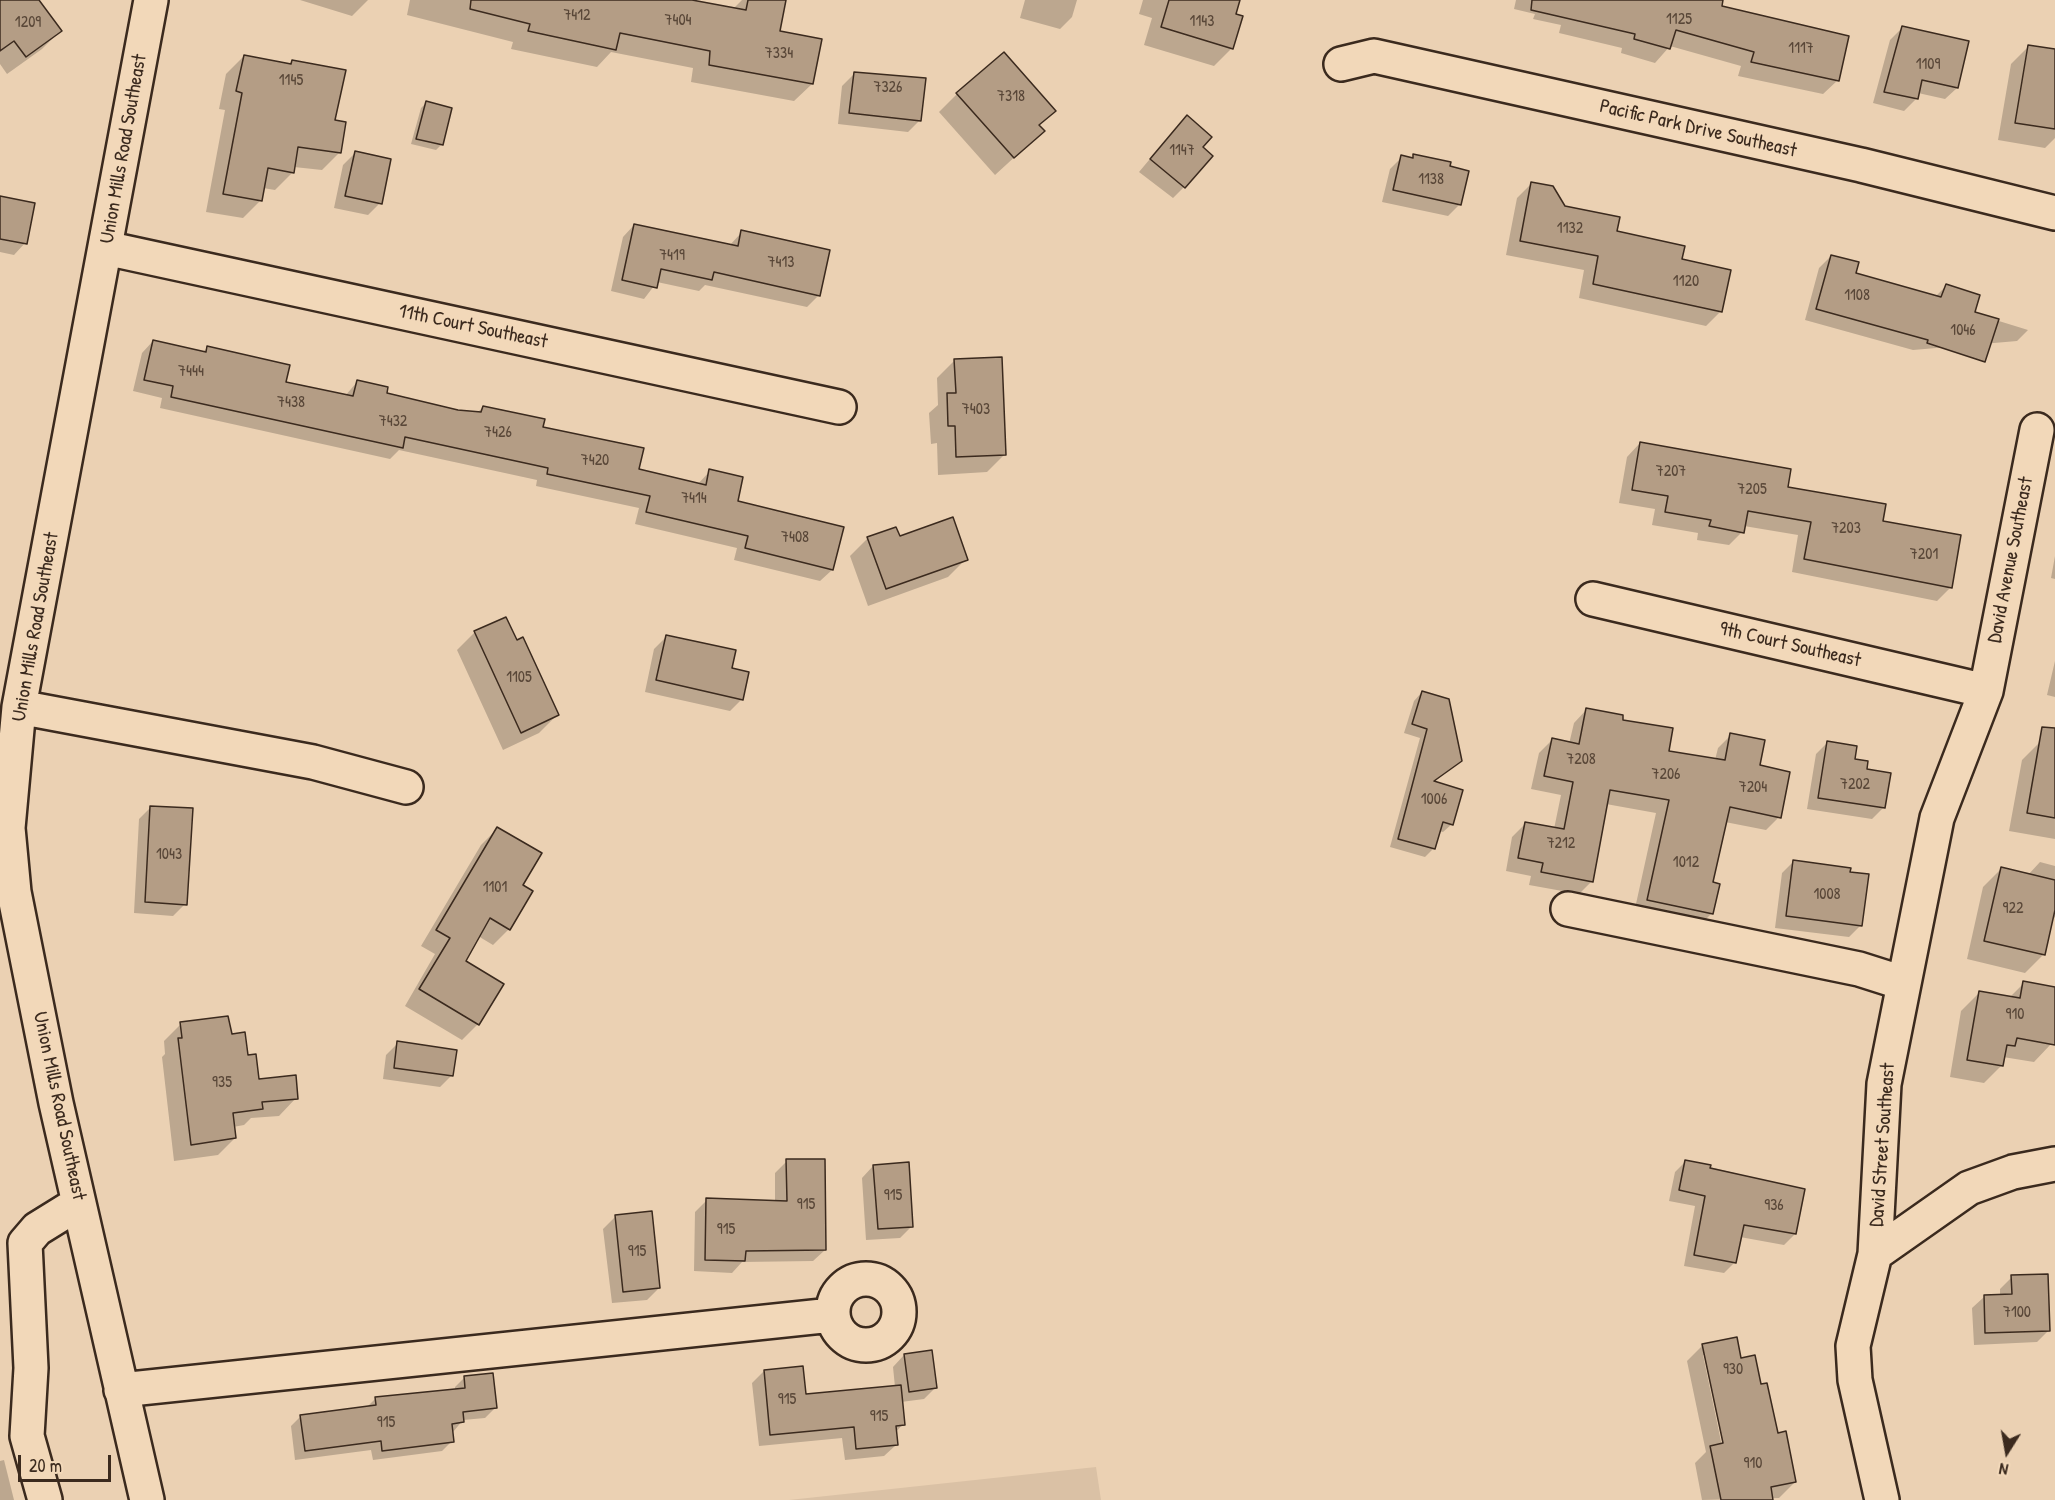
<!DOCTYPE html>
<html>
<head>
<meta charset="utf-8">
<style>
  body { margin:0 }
  #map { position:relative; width:2055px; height:1500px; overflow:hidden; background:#ebd1b3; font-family:"Patrick Hand",sans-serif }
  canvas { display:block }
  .north { position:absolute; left:1977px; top:1422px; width:60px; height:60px; -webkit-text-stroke:4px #f2d8b9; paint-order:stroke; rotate:191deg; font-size:16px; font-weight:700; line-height:24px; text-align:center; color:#3b2a1e }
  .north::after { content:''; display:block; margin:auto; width:21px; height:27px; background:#3b2a1e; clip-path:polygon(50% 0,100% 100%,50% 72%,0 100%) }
  .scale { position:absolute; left:18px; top:1455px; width:93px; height:27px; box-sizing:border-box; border:3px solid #3b2a1e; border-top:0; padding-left:8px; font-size:18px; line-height:21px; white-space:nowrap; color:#3b2a1e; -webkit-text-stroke:4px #f2d8b9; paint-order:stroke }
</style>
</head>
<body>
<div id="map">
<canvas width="2055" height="1500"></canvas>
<div class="north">N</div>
<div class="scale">20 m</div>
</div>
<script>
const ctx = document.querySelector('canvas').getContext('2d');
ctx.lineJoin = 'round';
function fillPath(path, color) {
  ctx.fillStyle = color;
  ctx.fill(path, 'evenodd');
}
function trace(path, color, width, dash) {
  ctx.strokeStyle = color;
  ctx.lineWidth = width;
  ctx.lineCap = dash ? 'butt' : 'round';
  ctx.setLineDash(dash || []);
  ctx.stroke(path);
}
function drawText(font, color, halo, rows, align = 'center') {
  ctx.font = font + ' "Patrick Hand",sans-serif';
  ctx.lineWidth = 5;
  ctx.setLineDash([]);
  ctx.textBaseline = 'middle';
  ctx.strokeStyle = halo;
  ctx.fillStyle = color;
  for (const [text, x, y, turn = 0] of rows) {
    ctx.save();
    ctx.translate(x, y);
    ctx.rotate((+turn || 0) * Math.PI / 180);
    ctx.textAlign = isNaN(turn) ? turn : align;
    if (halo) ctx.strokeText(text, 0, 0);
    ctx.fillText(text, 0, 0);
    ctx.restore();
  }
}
fillPath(new Path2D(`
  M 1096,1467 L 1101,1500 L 789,1500 Z`), '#dac1a5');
fillPath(new Path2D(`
  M 0,0 L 39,0 L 60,31 L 42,49 L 7,74 L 0,64 Z
  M 300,0 L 368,0 L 352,16 Z
  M 410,0 L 684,0 L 733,9 L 742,0 L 785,0 L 779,32 L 812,84 L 794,101 L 691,82 L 693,68 L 611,52 L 597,67 L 511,49 L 513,42 L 407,15 Z
  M 1025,0 L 1077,0 L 1072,17 L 1060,29 L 1020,18 Z
  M 1143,0 L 1230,0 L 1232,48 L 1214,66 L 1144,45 L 1152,18 L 1139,14 Z
  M 1516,0 L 1722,0 L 1720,7 L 1838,80 L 1823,94 L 1738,76 L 1741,66 L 1670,46 L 1655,63 L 1621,53 L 1622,48 L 1559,33 L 1561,25 L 1533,19 L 1535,14 L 1514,9 Z
  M 1902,28 L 1957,88 L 1945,99 L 1918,93 L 1916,99 L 1904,111 L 1873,103 L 1890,40 Z
  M 2029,46 L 2055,51 L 2055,138 L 2045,148 L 1998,140 L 2011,64 Z
  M 244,56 L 288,65 L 292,61 L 334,121 L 340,152 L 322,170 L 294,167 L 293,172 L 275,190 L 263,188 L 261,200 L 243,218 L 206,212 L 225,110 L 219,109 L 226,74 Z
  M 854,74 L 920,120 L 908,132 L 838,124 L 842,86 Z
  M 957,94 L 1054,111 L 1038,126 L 1043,131 L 995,175 L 939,112 Z
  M 426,103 L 441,145 L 436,150 L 411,144 L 421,108 Z
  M 1175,129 L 1201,148 L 1184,187 L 1173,198 L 1139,172 Z
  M 355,153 L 380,203 L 368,215 L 334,208 L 343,165 Z
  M 1414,156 L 1460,204 L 1448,216 L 1382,202 L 1390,169 L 1402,157 L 1410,159 Z
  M 1532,183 L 1564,208 L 1680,261 L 1721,311 L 1706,326 L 1579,298 L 1584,270 L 1506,255 L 1517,198 Z
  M 0,198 L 25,243 L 14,255 L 0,252 Z
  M 634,225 L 729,246 L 742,232 L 819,295 L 807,307 L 705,285 L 699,291 L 657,282 L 644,299 L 611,291 L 623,237 Z
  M 1831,256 L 1854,274 L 1935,297 L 1946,286 L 1973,313 L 2028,330 L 2017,341 L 1913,350 L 1805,320 L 1819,268 Z
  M 153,341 L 203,352 L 207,348 L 285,383 L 345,396 L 357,382 L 385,395 L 458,411 L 477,413 L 483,407 L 541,428 L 638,470 L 697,485 L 710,471 L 736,502 L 832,570 L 820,581 L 734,560 L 737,548 L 635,524 L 639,508 L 536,486 L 537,480 L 399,450 L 390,459 L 160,408 L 162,398 L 133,391 L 142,353 Z
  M 955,360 L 1005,454 L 987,472 L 938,475 L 937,443 L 931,444 L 929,413 L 938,405 L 937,378 Z
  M 1640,443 L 1786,488 L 1882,523 L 1951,587 L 1937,601 L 1792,572 L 1798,535 L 1744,526 L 1742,532 L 1729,545 L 1697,540 L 1698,533 L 1652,525 L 1655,509 L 1619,503 L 1627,457 Z
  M 868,538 L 899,538 L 966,559 L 948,577 L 868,606 L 850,556 Z
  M 2055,556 L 2055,579 L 2051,578 Z
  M 475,632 L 557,715 L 539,733 L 503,750 L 457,650 Z
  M 666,637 L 730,669 L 742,699 L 730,711 L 645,692 L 654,649 Z
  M 2055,661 L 2055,697 L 2047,695 Z
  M 1422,692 L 1460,761 L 1433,783 L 1452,824 L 1443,832 L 1438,831 L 1433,849 L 1425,857 L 1390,847 L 1420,738 L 1404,733 L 1414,701 Z
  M 1587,709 L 1621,721 L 1668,752 L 1715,760 L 1718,748 L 1731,735 L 1758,766 L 1779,817 L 1766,830 L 1725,822 L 1711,884 L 1718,885 L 1711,914 L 1698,927 L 1634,913 L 1656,813 L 1606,804 L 1592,881 L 1579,894 L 1529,885 L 1531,876 L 1506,871 L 1512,837 L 1525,824 L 1554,829 L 1561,795 L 1531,789 L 1539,753 L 1552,740 L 1569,744 L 1574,723 Z
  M 1828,742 L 1853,761 L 1884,807 L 1872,819 L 1807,809 L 1816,754 Z
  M 2040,742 L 2055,744 L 2055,839 L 2009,831 L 2022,760 Z
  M 151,807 L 185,904 L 173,916 L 134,913 L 139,819 Z
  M 497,829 L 521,885 L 509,929 L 493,945 L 478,936 L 463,961 L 478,1024 L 462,1040 L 405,1006 L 435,954 L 421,946 L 481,845 Z
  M 1793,862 L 1861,925 L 1849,937 L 1775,928 L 1782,873 Z
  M 2040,862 L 2055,866 L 2055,917 L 2051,921 L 2043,955 L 2025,973 L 1967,959 L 1983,887 L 2001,869 L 2028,875 Z
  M 2024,983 L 2055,988 L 2055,1024 L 2051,1044 L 2034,1062 L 2003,1057 L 2002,1065 L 1984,1083 L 1950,1077 L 1961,1011 L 1979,993 L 2009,998 Z
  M 181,1024 L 231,1035 L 247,1057 L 258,1080 L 296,1098 L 279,1116 L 251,1118 L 244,1125 L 233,1127 L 235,1138 L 218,1155 L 174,1161 L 162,1057 L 165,1054 L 164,1041 Z
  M 398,1043 L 452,1075 L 440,1087 L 383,1079 L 386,1055 Z
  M 787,1161 L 825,1250 L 813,1261 L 742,1262 L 732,1273 L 694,1271 L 695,1212 L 707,1200 L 775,1202 L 775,1173 Z
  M 1686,1161 L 1803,1190 L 1795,1234 L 1784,1245 L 1740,1237 L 1735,1262 L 1724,1273 L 1684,1266 L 1695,1206 L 1669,1201 L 1675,1172 Z
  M 873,1166 L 912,1226 L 900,1238 L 866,1240 L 862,1178 Z
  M 615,1217 L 659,1288 L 647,1300 L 612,1303 L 603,1229 Z
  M 2012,1277 L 2048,1331 L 2037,1342 L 1974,1345 L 1972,1308 L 1984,1297 L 2000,1296 L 2000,1289 Z
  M 1703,1345 L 1740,1360 L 1759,1386 L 1795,1482 L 1779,1498 L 1702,1500 L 1695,1463 L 1706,1452 L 1687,1361 ZM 1703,1355 L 1706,1355 L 1726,1450 L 1723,1451 Z
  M 904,1355 L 936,1387 L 924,1399 L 901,1402 L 903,1424 L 895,1433 L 896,1445 L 884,1456 L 845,1460 L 842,1438 L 759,1446 L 752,1383 L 764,1371 L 805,1395 L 895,1387 L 893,1367 Z
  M 465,1377 L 495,1408 L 485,1418 L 463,1420 L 453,1432 L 452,1441 L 442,1451 L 373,1460 L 371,1450 L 295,1460 L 291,1426 L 301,1416 L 366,1408 L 376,1398 L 455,1391 L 455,1387 Z
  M 4,1460 L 14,1500 L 0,1500 L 0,1461 Z`), '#0003');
const building = new Path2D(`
  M 0,0 L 39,0 L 62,31 L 26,57 L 14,41 L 0,51 Z
  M 471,0 L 692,0 L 746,10 L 748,0 L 786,0 L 780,31 L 822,39 L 813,84 L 709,65 L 710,51 L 620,33 L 616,50 L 528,31 L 530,24 L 470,9 Z
  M 1169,0 L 1240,0 L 1236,14 L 1243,16 L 1233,49 L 1161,27 Z
  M 1532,0 L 1723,0 L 1722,6 L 1849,36 L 1839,81 L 1751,62 L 1754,52 L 1676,30 L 1670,49 L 1634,39 L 1635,34 L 1531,10 Z
  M 1902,26 L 1969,41 L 1958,88 L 1922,80 L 1918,99 L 1884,92 Z
  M 2028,45 L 2055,49 L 2055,129 L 2015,123 Z
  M 1004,52 L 1056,111 L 1039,125 L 1045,131 L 1014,158 L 956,93 Z
  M 244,55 L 291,64 L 292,60 L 346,70 L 335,120 L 346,122 L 341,153 L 298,147 L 294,173 L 268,168 L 262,201 L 223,194 L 242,93 L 236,91 Z
  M 854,72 L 926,78 L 921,121 L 849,113 Z
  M 426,101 L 452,108 L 443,145 L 416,139 Z
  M 1187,115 L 1212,137 L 1203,147 L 1213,156 L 1185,188 L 1150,159 Z
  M 355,151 L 391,159 L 382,204 L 345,196 Z
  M 1413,154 L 1451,162 L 1450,166 L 1469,171 L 1461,205 L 1393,190 L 1401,155 L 1413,158 Z
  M 1531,182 L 1553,186 L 1565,206 L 1620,217 L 1617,231 L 1685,246 L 1682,259 L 1731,270 L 1722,312 L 1593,284 L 1598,256 L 1520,241 Z
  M 0,196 L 35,203 L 27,244 L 0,239 Z
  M 634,224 L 738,246 L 741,230 L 830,250 L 820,296 L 714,272 L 712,280 L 661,269 L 657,288 L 622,280 Z
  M 1831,255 L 1859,262 L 1856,273 L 1941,297 L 1946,284 L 1980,295 L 1975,312 L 1999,319 L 1985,362 L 1927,343 L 1928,340 L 1816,309 Z
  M 153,340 L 206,352 L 207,346 L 290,365 L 286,382 L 353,396 L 357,380 L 388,387 L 387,393 L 458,410 L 481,412 L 483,406 L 545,419 L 543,427 L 644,448 L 639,469 L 706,485 L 709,469 L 743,477 L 738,501 L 844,527 L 833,570 L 745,548 L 748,536 L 646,512 L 650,496 L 547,474 L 548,468 L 405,437 L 403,448 L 171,397 L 173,386 L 144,380 Z
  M 1002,357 L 1006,455 L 956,457 L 955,426 L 948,426 L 947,393 L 956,393 L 954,359 Z
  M 1640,442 L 1791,469 L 1788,487 L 1886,504 L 1883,521 L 1961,535 L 1952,588 L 1804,559 L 1811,522 L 1748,511 L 1744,533 L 1709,526 L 1711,520 L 1665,512 L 1668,496 L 1632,490 Z
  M 953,517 L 968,560 L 886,589 L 867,537 L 896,527 L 900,536 Z
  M 506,617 L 517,640 L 523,637 L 559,715 L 521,733 L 474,631 Z
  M 666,635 L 736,650 L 732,668 L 749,672 L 743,700 L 656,680 Z
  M 1422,691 L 1449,699 L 1462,761 L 1434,781 L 1463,790 L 1453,825 L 1443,822 L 1435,849 L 1398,839 L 1427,729 L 1412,724 Z
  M 1586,708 L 1623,715 L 1623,720 L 1673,728 L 1669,751 L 1725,760 L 1730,733 L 1765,740 L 1760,765 L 1790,772 L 1781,818 L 1730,807 L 1713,882 L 1720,884 L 1713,914 L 1647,900 L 1669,800 L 1610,790 L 1593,882 L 1541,872 L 1543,863 L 1518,858 L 1525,822 L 1564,829 L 1573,782 L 1544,776 L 1552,738 L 1579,744 Z
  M 2042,727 L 2055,728 L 2055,818 L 2027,813 Z
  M 1827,741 L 1857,746 L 1855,759 L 1868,761 L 1867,769 L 1891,773 L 1885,808 L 1818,798 Z
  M 150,806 L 193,808 L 187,905 L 145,902 Z
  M 497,827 L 542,853 L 523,885 L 533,891 L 510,930 L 490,918 L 466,961 L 504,984 L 479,1025 L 419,989 L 450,938 L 436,930 Z
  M 1793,860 L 1851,868 L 1850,872 L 1869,874 L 1862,926 L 1786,916 Z
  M 2001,867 L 2055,880 L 2055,910 L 2045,955 L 1984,941 Z
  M 2023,981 L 2055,987 L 2055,1045 L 2017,1038 L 2015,1046 L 2007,1045 L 2003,1066 L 1967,1060 L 1979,991 L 2020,998 Z
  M 228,1016 L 232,1034 L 245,1032 L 248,1055 L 256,1054 L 259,1079 L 296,1075 L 298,1099 L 262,1102 L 263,1109 L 233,1113 L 236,1138 L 191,1145 L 178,1038 L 182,1038 L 180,1022 Z
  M 397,1041 L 457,1050 L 453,1076 L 394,1068 Z
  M 786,1159 L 825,1159 L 826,1250 L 746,1251 L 745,1261 L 705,1260 L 706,1198 L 787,1201 Z
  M 1685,1160 L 1711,1165 L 1710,1168 L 1805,1189 L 1796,1234 L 1744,1225 L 1736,1263 L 1694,1255 L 1705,1196 L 1679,1190 Z
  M 909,1162 L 913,1227 L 878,1229 L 873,1165 Z
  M 652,1211 L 660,1288 L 623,1292 L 615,1215 Z
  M 2048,1274 L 2050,1331 L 1985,1333 L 1984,1295 L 2012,1294 L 2011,1275 Z
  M 1737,1337 L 1741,1358 L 1755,1355 L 1761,1384 L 1767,1383 L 1778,1433 L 1786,1431 L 1796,1482 L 1771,1487 L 1773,1500 L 1721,1500 L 1710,1446 L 1723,1443 L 1702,1344 Z
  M 932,1350 L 937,1388 L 909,1392 L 904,1354 Z
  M 803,1366 L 806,1394 L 901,1385 L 905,1425 L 896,1426 L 898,1445 L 856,1449 L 854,1427 L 770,1435 L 764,1370 Z
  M 493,1373 L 497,1408 L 463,1412 L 464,1422 L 452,1424 L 454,1442 L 382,1451 L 381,1441 L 305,1451 L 300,1415 L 376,1405 L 375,1397 L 465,1388 L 464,1376 Z`);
fillPath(building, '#b49d85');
trace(building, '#3b2a1e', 1.5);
const minor = new Path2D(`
  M 1341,64 L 1374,56 L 1861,165 L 2055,213
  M 106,248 L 839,407
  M 1593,599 L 1986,691
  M 19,707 L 313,762 L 406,787
  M 1568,909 L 1859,969 L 1903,983
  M 1875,1254 L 1969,1188 L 2013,1172 L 2055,1164
  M833 1312a33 33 0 1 1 66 0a33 33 0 1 1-66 0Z
  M 121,1390 L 832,1315
  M 45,1500 L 27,1436 L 31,1368 L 25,1243 L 37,1229 L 79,1203
  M 147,1500 L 56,1103 L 14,892 L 8,828 L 19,707 L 151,0
  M 1882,1500 L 1855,1380 L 1853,1346 L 1875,1254 L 1884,1084 L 1937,818 L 1986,691 L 2037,430`);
trace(minor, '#3b2a1e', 38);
trace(minor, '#f2d8b9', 33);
drawText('16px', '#594738', null, [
  ["7412",577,16],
  ["1125",1679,20],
  ["7404",678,21],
  ["1143",1202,22],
  ["1209",28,23],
  ["1117",1801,49],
  ["7334",779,54],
  ["1109",1928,65],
  ["1145",291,81],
  ["7326",888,88],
  ["7318",1011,97],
  ["1147",1182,151],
  ["1138",1431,180],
  ["1132",1570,229],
  ["7419",672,256],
  ["7413",781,263],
  ["1120",1686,282],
  ["1108",1857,296],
  ["1046",1963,331],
  ["7444",191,372],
  ["7438",291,403],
  ["7403",976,410],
  ["7432",393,422],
  ["7426",498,433],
  ["7420",595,461],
  ["7207",1671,472],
  ["7205",1752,490],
  ["7414",694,499],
  ["7203",1846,529],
  ["7408",795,538],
  ["7201",1924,555],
  ["1105",519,678],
  ["7208",1581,760],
  ["7206",1666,775],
  ["7202",1855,785],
  ["7204",1753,788],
  ["1006",1434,800],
  ["7212",1561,844],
  ["1043",169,855],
  ["1012",1686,863],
  ["1101",495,888],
  ["1008",1827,895],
  ["922",2013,909],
  ["910",2015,1015],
  ["935",222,1083],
  ["915",893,1196],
  ["915",806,1205],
  ["936",1774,1206],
  ["915",726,1230],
  ["915",637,1252],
  ["7100",2017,1313],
  ["930",1733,1370],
  ["915",787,1400],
  ["915",879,1417],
  ["915",386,1423],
  ["910",1753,1464]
]);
drawText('20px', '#3b2a1e', '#f2d8b9', [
  ["Pacific Park Drive Southeast",1698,129,13],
  ["Union Mills Road Southeast",124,149,-80],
  ["11th Court Southeast",473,327,12],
  ["David Avenue Southeast",2011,560,-79],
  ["Union Mills Road Southeast",36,627,-80],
  ["9th Court Southeast",1790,645,13],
  ["Union Mills Road Southeast",59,1106,78],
  ["David Street Southeast",1883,1145,-86]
]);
</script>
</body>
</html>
